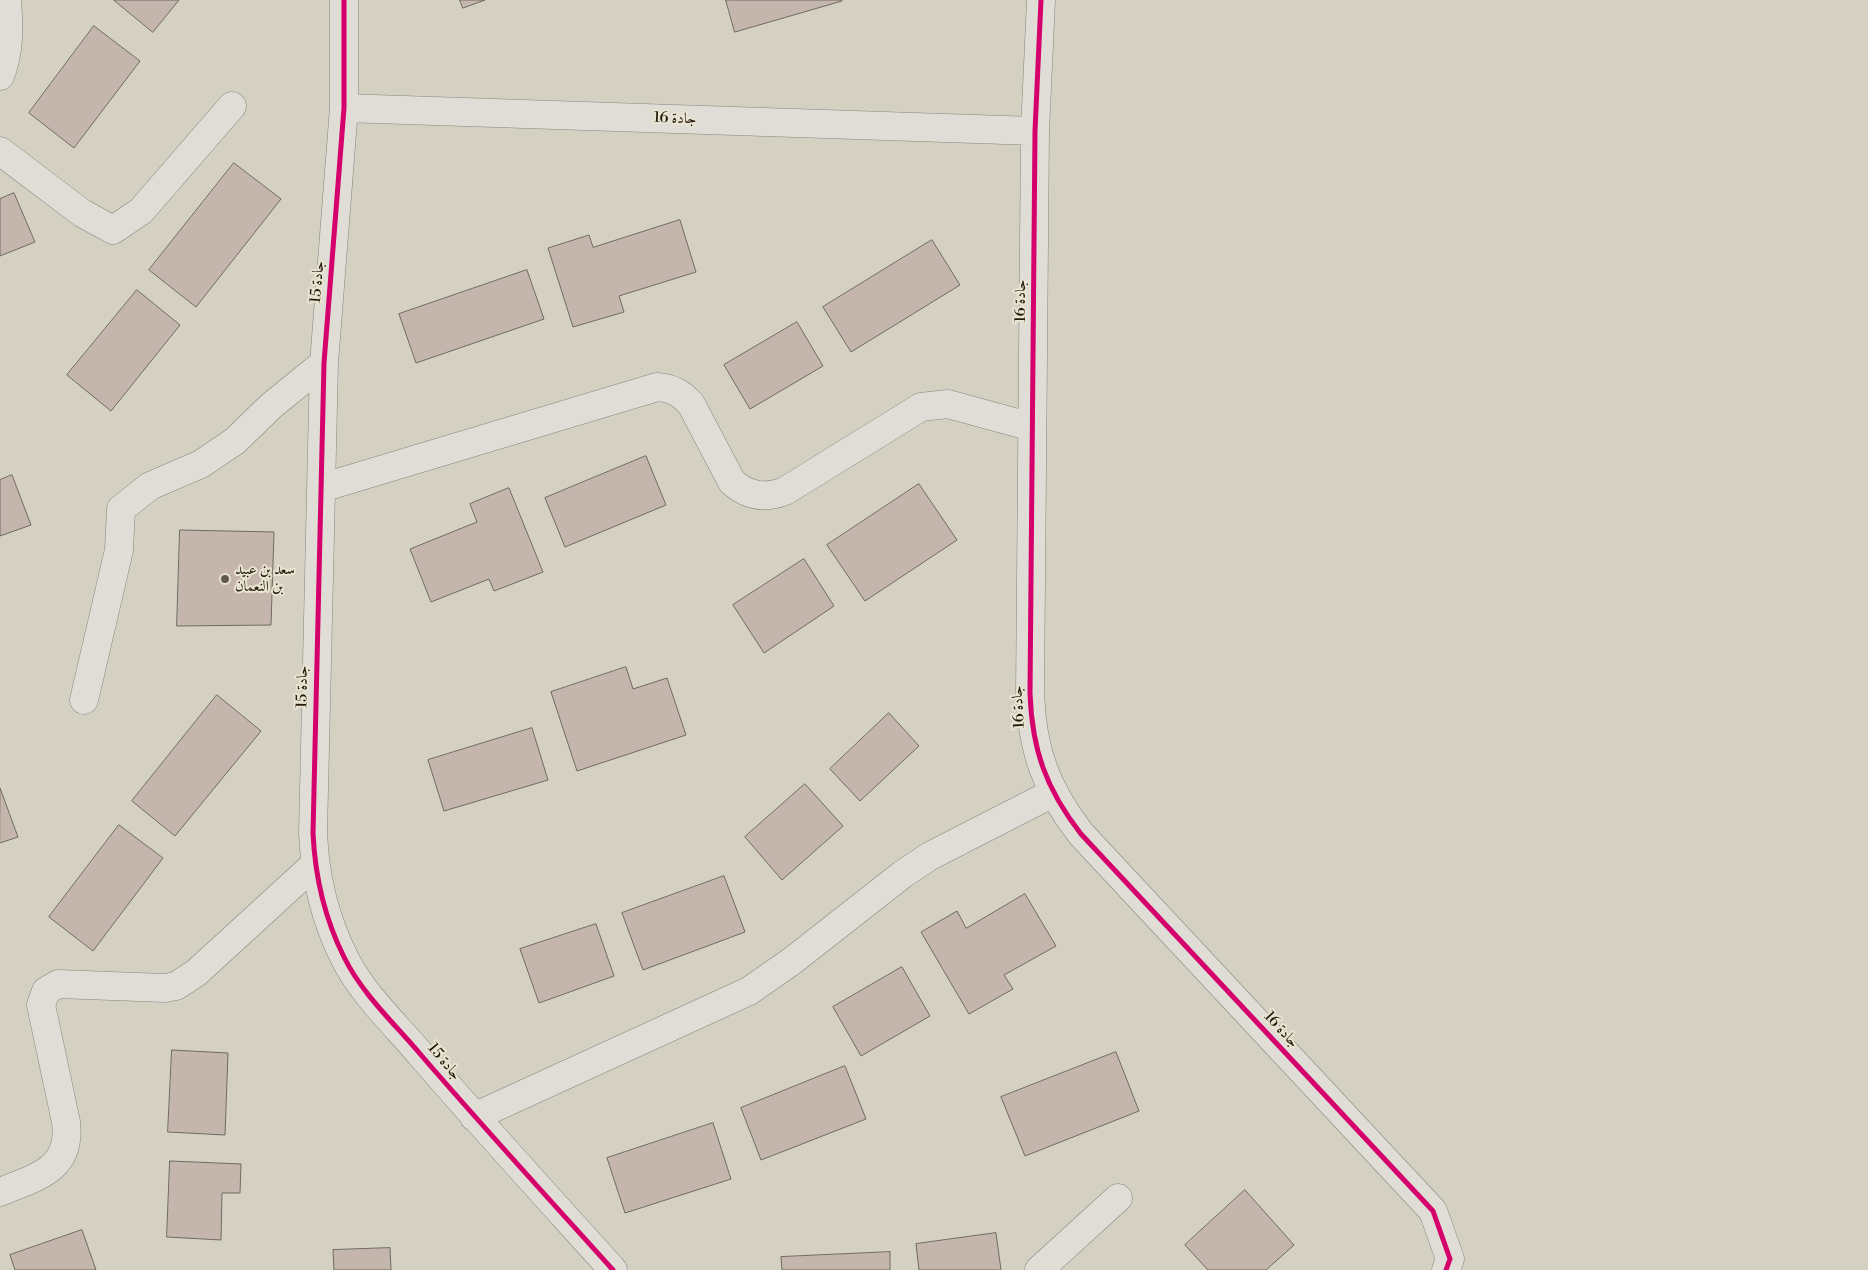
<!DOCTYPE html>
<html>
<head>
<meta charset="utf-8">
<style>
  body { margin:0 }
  canvas { display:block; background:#d4d0c2 }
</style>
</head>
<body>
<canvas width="1868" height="1270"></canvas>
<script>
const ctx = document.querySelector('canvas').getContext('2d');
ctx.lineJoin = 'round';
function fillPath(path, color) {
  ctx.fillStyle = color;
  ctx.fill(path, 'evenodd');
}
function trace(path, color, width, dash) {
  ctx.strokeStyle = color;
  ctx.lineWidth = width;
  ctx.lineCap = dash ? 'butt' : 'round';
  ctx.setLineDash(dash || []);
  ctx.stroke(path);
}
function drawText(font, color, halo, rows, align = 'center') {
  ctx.font = font + ' "Libre Bodoni",Amiri,serif';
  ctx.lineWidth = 4;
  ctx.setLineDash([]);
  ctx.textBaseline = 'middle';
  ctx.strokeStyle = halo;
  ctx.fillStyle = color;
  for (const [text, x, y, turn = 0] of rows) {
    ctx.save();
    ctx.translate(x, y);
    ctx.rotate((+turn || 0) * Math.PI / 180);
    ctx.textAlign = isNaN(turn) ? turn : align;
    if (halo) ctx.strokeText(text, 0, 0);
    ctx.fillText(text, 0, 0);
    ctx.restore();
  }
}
const building = new Path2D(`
  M 114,0 L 179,0 L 153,32 Z
  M 460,0 L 485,0 L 463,8 Z
  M 726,0 L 842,0 L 842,1 L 735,32 Z
  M 94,26 L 140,61 L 74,148 L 29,113 Z
  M 234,163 L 281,199 L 196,307 L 149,270 Z
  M 14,193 L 35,242 L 0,256 L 0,199 Z
  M 680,220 L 696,272 L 619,296 L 624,312 L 573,327 L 548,248 L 589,235 L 593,247 Z
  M 932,240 L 960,285 L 851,352 L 823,307 Z
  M 527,270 L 544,319 L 416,363 L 399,314 Z
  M 137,290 L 180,325 L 111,411 L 67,375 Z
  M 797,322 L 823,366 L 750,409 L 724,365 Z
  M 646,456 L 666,505 L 565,547 L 545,498 Z
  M 12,475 L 31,525 L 0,536 L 0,480 Z
  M 919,484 L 957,540 L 865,601 L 827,545 Z
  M 509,488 L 543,572 L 494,591 L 489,579 L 431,602 L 410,549 L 477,522 L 470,504 Z
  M 180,530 L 274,532 L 271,625 L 177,626 Z
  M 804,559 L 834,606 L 764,653 L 733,605 Z
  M 626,667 L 633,689 L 667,678 L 686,735 L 577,771 L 551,692 Z
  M 217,695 L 261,731 L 175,836 L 132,801 Z
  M 889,713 L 919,746 L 860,801 L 830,769 Z
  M 532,728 L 548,780 L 444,811 L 428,760 Z
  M 805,784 L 843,826 L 782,880 L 745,837 Z
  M 0,788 L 18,837 L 0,843 Z
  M 119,825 L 163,858 L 93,951 L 49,917 Z
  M 724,876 L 745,932 L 643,970 L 622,913 Z
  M 1025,894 L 1056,946 L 1004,975 L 1013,989 L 969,1014 L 921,932 L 957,911 L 966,928 Z
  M 596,924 L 614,976 L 539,1003 L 520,949 Z
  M 902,967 L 930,1016 L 861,1056 L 833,1007 Z
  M 172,1050 L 228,1053 L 225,1135 L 168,1132 Z
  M 1116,1052 L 1139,1111 L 1025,1156 L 1001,1097 Z
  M 845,1066 L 866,1119 L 761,1160 L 741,1108 Z
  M 713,1123 L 731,1179 L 625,1213 L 607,1158 Z
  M 170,1161 L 241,1164 L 240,1193 L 222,1193 L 221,1240 L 167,1237 Z
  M 1245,1190 L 1294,1245 L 1266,1270 L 1208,1270 L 1185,1245 Z
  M 82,1230 L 96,1270 L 15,1270 L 10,1255 Z
  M 996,1233 L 1001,1270 L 919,1270 L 916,1244 Z
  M 390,1248 L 391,1270 L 334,1270 L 333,1250 Z
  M 890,1252 L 890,1270 L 782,1270 L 781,1257 Z`);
fillPath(building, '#c4b6ac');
trace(building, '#6f6b62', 1);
const minor = new Path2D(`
  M 344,0 L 344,108 L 324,363 L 313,833 C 315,877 324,917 344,957 C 362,994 395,1024 421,1055 C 484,1128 549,1199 613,1270
  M 1041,0 L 1035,131 L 1030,693 C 1032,750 1046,789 1081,834 L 1433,1211 L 1450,1259 L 1446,1270
  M 0,76 C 10,52 9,26 7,0
  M 344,108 L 1035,131
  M 0,151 L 82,213 L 113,230 L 141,211 L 232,106
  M 321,488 L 657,387 C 672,388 681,393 691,404 L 732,482 C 748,496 765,499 785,491 L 921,407 L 948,404 L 1032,427
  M 84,700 L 119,550 L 121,509 L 150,486 L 201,464 L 235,441 L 271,406 L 324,363
  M 474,1117 L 749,991 L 792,961 L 903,874 L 930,856 L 1053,793
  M 0,1192 C 36,1177 72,1170 66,1122 L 41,1005 L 46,991 L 58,984 L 165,988 L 176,986 L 196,973 L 314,865
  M 1039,1270 L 1118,1198`);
trace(minor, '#88857b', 29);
trace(minor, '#dfddd6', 28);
trace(new Path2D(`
  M 344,0 L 344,108 L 324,363 L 313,833 C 315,877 324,917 344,957 C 362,994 395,1024 421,1055 C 484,1128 549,1199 613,1270
  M 1041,0 L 1035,131 L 1030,693 C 1032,750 1046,789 1081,834 L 1433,1211 L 1450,1259 L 1446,1270`), '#d6006c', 5);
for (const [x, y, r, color] of [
  [225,579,5,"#625a4c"]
]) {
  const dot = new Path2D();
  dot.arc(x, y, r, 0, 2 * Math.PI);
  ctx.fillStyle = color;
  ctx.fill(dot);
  trace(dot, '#e8e4d2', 2);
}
drawText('15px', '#251a0c', '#e8e4d2', [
  ["جادة 16",675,119,2],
  ["جادة 15",318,282,-85],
  ["جادة 16",1021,301,-90],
  ["جادة 15",303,687,-89],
  ["جادة 16",1019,707,-93],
  ["جادة 16",1281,1030,47],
  ["جادة 15",444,1062,50]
]);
drawText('15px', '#251a0c', '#e8e4d2', [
  ["سعد بن عبيد",235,570],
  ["بن النعمان",235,587]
], 'left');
</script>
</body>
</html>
